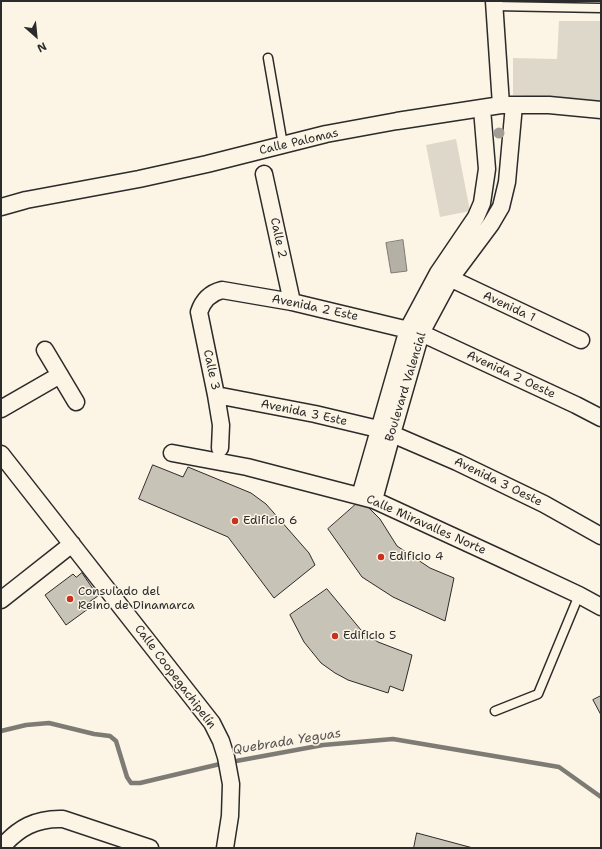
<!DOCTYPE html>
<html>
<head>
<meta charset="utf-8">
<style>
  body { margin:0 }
  #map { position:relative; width:602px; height:849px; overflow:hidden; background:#fcf5e5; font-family:"Shantell Sans",sans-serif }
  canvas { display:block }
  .frame { position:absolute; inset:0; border:2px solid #2b2b2b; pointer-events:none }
  .north { position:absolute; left:16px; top:16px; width:40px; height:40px; -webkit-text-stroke:3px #fcf5e5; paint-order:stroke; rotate:153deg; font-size:11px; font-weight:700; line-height:16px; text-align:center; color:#2b2b2b }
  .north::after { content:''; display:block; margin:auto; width:14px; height:18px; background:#2b2b2b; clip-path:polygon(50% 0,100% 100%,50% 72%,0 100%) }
</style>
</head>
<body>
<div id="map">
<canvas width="602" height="849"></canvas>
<div class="frame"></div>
<div class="north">N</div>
</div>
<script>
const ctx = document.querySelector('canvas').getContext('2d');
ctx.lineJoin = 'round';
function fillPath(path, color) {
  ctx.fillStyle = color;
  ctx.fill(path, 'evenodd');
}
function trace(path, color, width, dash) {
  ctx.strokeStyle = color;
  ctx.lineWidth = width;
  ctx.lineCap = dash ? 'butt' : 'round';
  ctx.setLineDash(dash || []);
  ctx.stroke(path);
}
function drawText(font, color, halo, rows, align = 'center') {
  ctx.font = font + ' "Shantell Sans",sans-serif';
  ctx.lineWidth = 3;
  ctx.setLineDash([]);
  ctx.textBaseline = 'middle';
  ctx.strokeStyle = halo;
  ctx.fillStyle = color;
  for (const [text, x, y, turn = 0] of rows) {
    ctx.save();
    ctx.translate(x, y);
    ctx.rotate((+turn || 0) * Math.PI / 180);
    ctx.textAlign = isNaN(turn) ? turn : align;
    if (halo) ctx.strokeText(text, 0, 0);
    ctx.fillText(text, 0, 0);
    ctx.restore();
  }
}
fillPath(new Path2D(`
  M 559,21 L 601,21 L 601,101 L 513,95 L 513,58 L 557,59 Z
  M 456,139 L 470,211 L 440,217 L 426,145 Z`), '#ded8ca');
const water = new Path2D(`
  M 403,240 L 407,271 L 391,273 L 386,243 Z`);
fillPath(water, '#b4b0a5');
trace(water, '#7d7b74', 1);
trace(new Path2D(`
  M 1,731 L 26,725 L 49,723 L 94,734 L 110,736 L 116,741 L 127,777 L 131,783 L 140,783 L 220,764 L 323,745 L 393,739 L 559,767 L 601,797`), '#7d7b74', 4.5);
const building = new Path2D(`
  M 153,465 L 183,477 L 188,467 L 251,493 L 266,504 L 309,553 L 315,565 L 274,598 L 228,537 L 139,499 Z
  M 361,500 L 380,519 L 397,546 L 430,568 L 454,578 L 445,621 L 393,597 L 362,577 L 328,529 Z
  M 82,573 L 98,596 L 89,602 L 92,606 L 66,625 L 45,595 L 73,574 L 76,577 Z
  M 327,589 L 361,630 L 378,642 L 412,655 L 403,691 L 390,686 L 388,693 L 348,680 L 335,673 L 321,663 L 304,642 L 290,615 Z
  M 601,696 L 601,715 L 593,700 Z
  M 417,833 L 473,848 L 414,848 Z`);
fillPath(building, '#c8c3b7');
trace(building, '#2b2b2b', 1);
const lane = new Path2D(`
  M 494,6 L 601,8
  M 268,58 L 283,145
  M 495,711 L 538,694 L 579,595`);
const street = new Path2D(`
  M 494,1 L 501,105
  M 264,174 L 292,302
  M 1,207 L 26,200 L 139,179 L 207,164 L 326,134 L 397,121 L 501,105 L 549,105 L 601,110
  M 441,274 L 581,340
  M 45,350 L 76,402
  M 216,395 L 315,414 L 378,429 L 392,434 L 457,462 L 544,504 L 601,536
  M 1,409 L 60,375
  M 220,448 L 221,425 L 216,395 L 199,312 C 203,300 210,293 222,290 L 292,302 L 421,333 L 576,405 L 601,418
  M 172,453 L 247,467 L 374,500 L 500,558 L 579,595 L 601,607
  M 1,454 L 212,723 L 221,741 L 226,757 L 231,784 L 230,816 L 225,848
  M 360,496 L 408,329 L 438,273 L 476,217 L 482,203 L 487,169 L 482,109
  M 374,500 L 392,434 L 421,333 L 450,279 L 491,224 L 501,207 L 507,182 L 514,105
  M 1,600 L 72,544
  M 1,848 C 18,828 36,818 63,819 L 150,848`);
trace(lane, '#2b2b2b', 11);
trace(street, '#2b2b2b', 19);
trace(lane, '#fcf5e5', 8);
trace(street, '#fcf5e5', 16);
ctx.fillStyle = '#a29e95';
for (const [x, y] of [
  [499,133]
]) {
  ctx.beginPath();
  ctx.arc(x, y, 5.5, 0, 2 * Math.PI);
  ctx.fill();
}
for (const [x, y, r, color] of [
  [235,521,4,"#c8321e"],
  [381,557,4,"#c8321e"],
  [70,599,4,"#c8321e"],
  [335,636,4,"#c8321e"]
]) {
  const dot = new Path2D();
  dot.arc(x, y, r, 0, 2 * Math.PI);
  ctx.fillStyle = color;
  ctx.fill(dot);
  trace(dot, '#fcf5e5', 1.5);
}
drawText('12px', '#2b2b2b', '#fcf5e5', [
  ["Calle Palomas",299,142,-13],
  ["Calle 2",278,238,78],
  ["Avenida 1",509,307,25],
  ["Avenida 2 Este",315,308,12],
  ["Calle 3",211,370,78],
  ["Avenida 2 Oeste",511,375,25],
  ["Boulevard Valencial",406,387,-73],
  ["Avenida 3 Este",304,413,12],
  ["Avenida 3 Oeste",498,482,26],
  ["Calle Miravalles Norte",426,525,24],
  ["Calle Coopegachipelín",175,677,53]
]);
drawText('12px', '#2b2b2b', '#fcf5e5', [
  ["Edificio 6",243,521],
  ["Edificio 4",389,557],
  ["Consulado del",78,592],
  ["Reino de Dinamarca",78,606],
  ["Edificio 5",343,636]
], 'left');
drawText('italic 13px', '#545350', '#fcf5e5', [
  ["Quebrada Yeguas",287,742,-9]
]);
</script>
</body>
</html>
